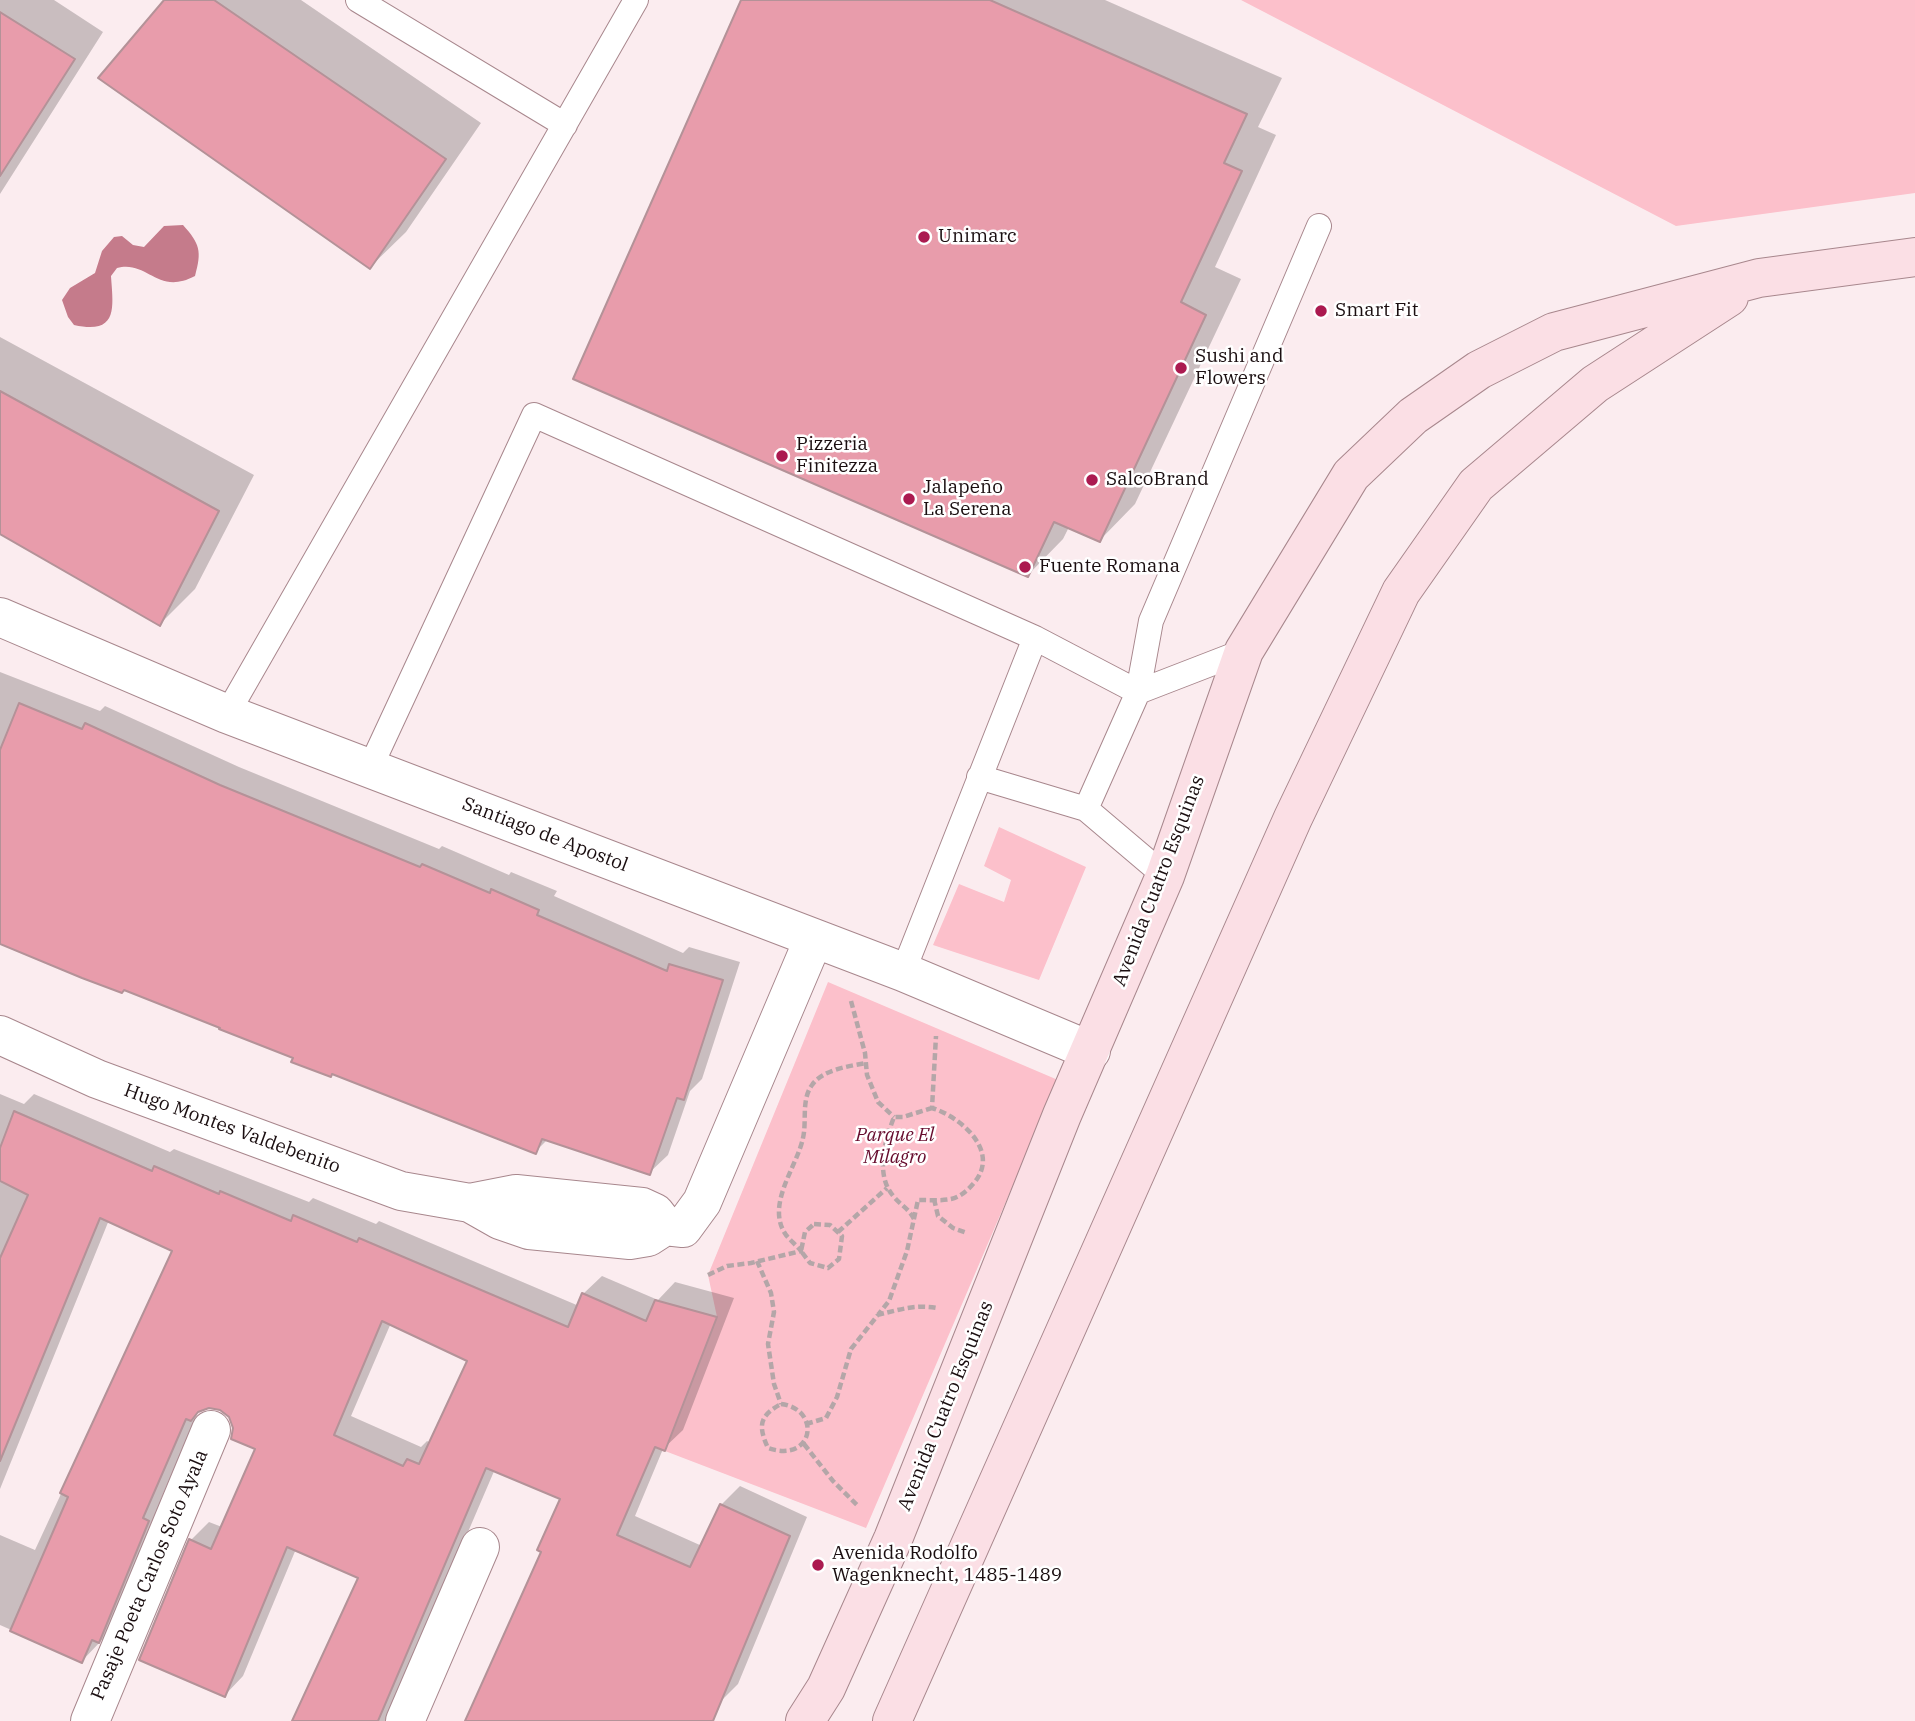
<!DOCTYPE html>
<html>
<head>
<meta charset="utf-8">
<style>
  body { margin:0 }
  canvas { display:block; background:#fbecef }
</style>
</head>
<body>
<canvas width="1915" height="1721"></canvas>
<script>
const ctx = document.querySelector('canvas').getContext('2d');
ctx.lineJoin = 'round';
function fillPath(path, color) {
  ctx.fillStyle = color;
  ctx.fill(path, 'evenodd');
}
function trace(path, color, width, dash) {
  ctx.strokeStyle = color;
  ctx.lineWidth = width;
  ctx.lineCap = dash ? 'butt' : 'round';
  ctx.setLineDash(dash || []);
  ctx.stroke(path);
}
function drawText(font, color, halo, rows, align = 'center') {
  ctx.font = font + ' "IBM Plex Serif",serif';
  ctx.lineWidth = 5;
  ctx.setLineDash([]);
  ctx.textBaseline = 'middle';
  ctx.strokeStyle = halo;
  ctx.fillStyle = color;
  for (const [text, x, y, turn = 0] of rows) {
    ctx.save();
    ctx.translate(x, y);
    ctx.rotate((+turn || 0) * Math.PI / 180);
    ctx.textAlign = isNaN(turn) ? turn : align;
    if (halo) ctx.strokeText(text, 0, 0);
    ctx.fillText(text, 0, 0);
    ctx.restore();
  }
}
fillPath(new Path2D(`
  M 1241,0 L 1915,0 L 1915,193 L 1676,226 Z
  M 999,827 L 1086,867 L 1039,980 L 933,945 L 959,884 L 1004,902 L 1011,880 L 984,866 Z
  M 828,982 L 1058,1080 L 866,1528 L 665,1451 L 717,1317 L 708,1275 Z`), '#fcc0cb');
fillPath(new Path2D(`
  M 183,225 C 200,244 202,251 195,276 C 157,296 148,260 117,268 L 111,276 C 113,307 119,335 74,325 L 68,317 L 62,300 L 70,288 L 95,273 L 102,251 L 114,237 L 122,236 L 133,245 L 144,247 L 164,226 Z`), '#c57b8b');
fillPath(new Path2D(`
  M 0,0 L 54,0 L 103,32 L 0,194 Z
  M 167,0 L 301,0 L 481,123 L 406,232 L 370,267 Z
  M 743,0 L 1105,0 L 1282,78 L 1258,127 L 1276,135 L 1215,267 L 1241,279 L 1135,504 L 1100,540 L 1069,527 L 1063,539 L 1028,575 Z
  M 0,337 L 254,475 L 195,589 L 160,624 L 0,532 Z
  M 0,672 L 100,711 L 105,706 L 239,767 L 439,849 L 442,846 L 509,875 L 511,872 L 557,891 L 554,896 L 683,953 L 689,947 L 740,962 L 702,1079 L 690,1091 L 668,1155 L 649,1173 L 548,1139 L 535,1152 L 0,940 Z
  M 0,1094 L 24,1104 L 34,1094 L 170,1152 L 174,1149 L 309,1202 L 313,1198 L 376,1224 L 379,1221 L 579,1306 L 583,1294 L 602,1276 L 658,1300 L 675,1282 L 734,1298 L 683,1430 L 663,1449 L 635,1516 L 702,1546 L 721,1505 L 740,1486 L 807,1517 L 738,1684 L 720,1702 L 689,1721 L 467,1721 L 544,1551 L 563,1498 L 495,1469 L 387,1721 L 307,1721 L 361,1577 L 296,1549 L 243,1676 L 225,1695 L 191,1540 L 209,1522 L 222,1527 L 257,1449 L 234,1428 L 230,1416 L 219,1408 L 207,1407 L 198,1412 L 161,1499 L 167,1502 L 117,1623 L 100,1642 L 82,1661 L 0,1625 L 0,1535 L 35,1550 L 174,1250 L 109,1220 L 0,1489 ZM 391,1323 L 469,1360 L 431,1443 L 427,1441 L 421,1447 L 351,1416 Z`), '#0003');
const building = new Path2D(`
  M 164,0 L 214,0 L 446,159 L 370,269 L 98,78 Z
  M 741,0 L 990,0 L 1247,114 L 1224,163 L 1242,171 L 1181,302 L 1206,315 L 1100,542 L 1054,522 L 1028,577 L 573,379 Z
  M 0,12 L 75,59 L 0,176 Z
  M 0,391 L 219,511 L 160,626 L 0,534 Z
  M 19,703 L 82,729 L 85,723 L 220,785 L 420,867 L 422,864 L 490,893 L 491,889 L 539,910 L 537,915 L 667,971 L 669,964 L 723,980 L 684,1100 L 677,1098 L 650,1175 L 542,1139 L 536,1154 L 332,1074 L 331,1077 L 291,1062 L 293,1058 L 219,1029 L 220,1028 L 124,990 L 122,993 L 82,978 L 0,944 L 0,750 Z
  M 14,1111 L 152,1171 L 154,1166 L 219,1194 L 220,1191 L 291,1221 L 293,1215 L 357,1242 L 359,1238 L 568,1327 L 582,1293 L 646,1321 L 655,1300 L 717,1317 L 665,1451 L 655,1447 L 617,1535 L 690,1567 L 720,1504 L 790,1536 L 713,1721 L 465,1721 L 541,1552 L 537,1550 L 560,1499 L 486,1468 L 378,1721 L 292,1721 L 358,1578 L 287,1547 L 225,1697 L 139,1660 L 189,1539 L 211,1549 L 255,1449 L 231,1439 L 233,1428 L 229,1417 L 220,1410 L 209,1408 L 198,1412 L 191,1421 L 186,1419 L 143,1518 L 149,1521 L 99,1643 L 92,1640 L 82,1663 L 10,1631 L 68,1497 L 60,1493 L 172,1251 L 100,1218 L 0,1461 L 0,1258 L 28,1195 L 0,1181 L 0,1148 ZM 382,1321 L 467,1361 L 419,1464 L 407,1459 L 403,1466 L 334,1435 Z`);
fillPath(building, '#e89cab');
trace(building, '#b49298', 2);
const lane = new Path2D(`
  M 358,0 L 565,125
  M 1035,638 L 1138,692 L 1151,621 L 1319,226
  M 227,714 L 636,0
  M 370,768 L 534,415 L 1035,638 L 903,972
  M 979,777 L 1086,809
  M 1165,876 L 1086,809 L 1138,692 L 1244,651`);
const street = new Path2D(`
  M 0,617 L 227,714 L 903,972 L 1091,1051
  M 0,1035 L 97,1079 L 401,1191 L 470,1203 L 500,1220 L 529,1230 L 630,1240 L 648,1237 L 665,1226 L 683,1228 L 702,1202 L 814,938
  M 470,1203 L 516,1194 L 642,1207 L 655,1213 L 665,1226
  M 90,1721 L 211,1430
  M 405,1721 L 480,1547`);
const secondary = new Path2D(`
  M 805,1721 L 826,1688 L 893,1539 L 1062,1115 L 1165,876 L 1244,651 L 1351,475 L 1413,416 L 1479,370 L 1554,332 L 1759,278 L 1915,257
  M 892,1721 L 1293,818 L 1401,592 L 1476,485 L 1595,384 L 1729,297`);
trace(lane, '#a8878d', 26);
trace(street, '#a8878d', 40);
trace(secondary, '#a8878d', 40);
trace(new Path2D(`
  M 851,1001 L 865,1053 L 867,1075 L 878,1102 L 894,1117
  M 934,1199 L 938,1216 L 953,1228 L 967,1233
  M 914,1219 C 909,1209 902,1206 895,1198 C 874,1176 885,1141 894,1117 L 903,1117 L 932,1108
  M 814,1224 L 830,1225 L 842,1236 L 839,1259 L 828,1268 L 810,1263 L 801,1251 L 805,1232 Z
  M 838,1232 L 887,1188
  M 757,1261 L 771,1293 L 774,1312 L 768,1344 L 774,1384 L 781,1404
  M 708,1275 L 727,1266 L 751,1263 L 801,1251 C 796,1245 790,1240 786,1235 C 765,1205 797,1167 803,1138 C 807,1121 801,1100 812,1085 C 822,1070 849,1066 866,1063
  M 877,1315 C 898,1310 916,1304 937,1308
  M 781,1404 C 822,1409 814,1464 768,1448 C 758,1426 759,1416 781,1404 Z
  M 806,1424 L 826,1418 L 837,1397 L 851,1349 L 889,1301 L 907,1251 L 918,1200 C 928,1200 941,1201 951,1199 C 960,1197 967,1191 973,1184 C 1002,1152 961,1117 932,1108 L 936,1036
  M 804,1444 L 833,1481 L 859,1507`), '#b4a6a8', 4.5, [7, 3.5]);
trace(lane, '#fff', 24);
trace(street, '#fff', 38);
trace(secondary, '#fbdfe5', 38);
for (const [x, y, r, color] of [
  [924,237,7,"#ab1a50"],
  [1321,311,7,"#ab1a50"],
  [1181,368,7,"#ab1a50"],
  [782,456,7,"#ab1a50"],
  [1092,480,7,"#ab1a50"],
  [909,499,7,"#ab1a50"],
  [1025,567,7,"#ab1a50"],
  [818,1565,7,"#ab1a50"]
]) {
  const dot = new Path2D();
  dot.arc(x, y, r, 0, 2 * Math.PI);
  ctx.fillStyle = color;
  ctx.fill(dot);
  trace(dot, '#fff', 2.5);
}
drawText('19px', '#1a0e10', '#fff', [
  ["Unimarc",938,237],
  ["Smart Fit",1335,311],
  ["Sushi and",1195,357],
  ["Flowers",1195,379],
  ["Pizzeria",796,445],
  ["Finitezza",796,467],
  ["SalcoBrand",1106,480],
  ["Jalapeño",923,488],
  ["La Serena",923,510],
  ["Fuente Romana",1039,567],
  ["Avenida Rodolfo",832,1554],
  ["Wagenknecht, 1485-1489",832,1576]
], 'left');
drawText('19px', '#1a0e10', '#fff', [
  ["Santiago de Apostol",545,835,21],
  ["Avenida Cuatro Esquinas",1159,881,-69],
  ["Hugo Montes Valdebenito",232,1129,20],
  ["Avenida Cuatro Esquinas",946,1406,-68],
  ["Pasaje Poeta Carlos Soto Ayala",150,1575,-67]
]);
drawText('italic 19px', '#660b2d', '#fff', [
  ["Parque El",895,1136],
  ["Milagro",895,1158]
]);
</script>
</body>
</html>
